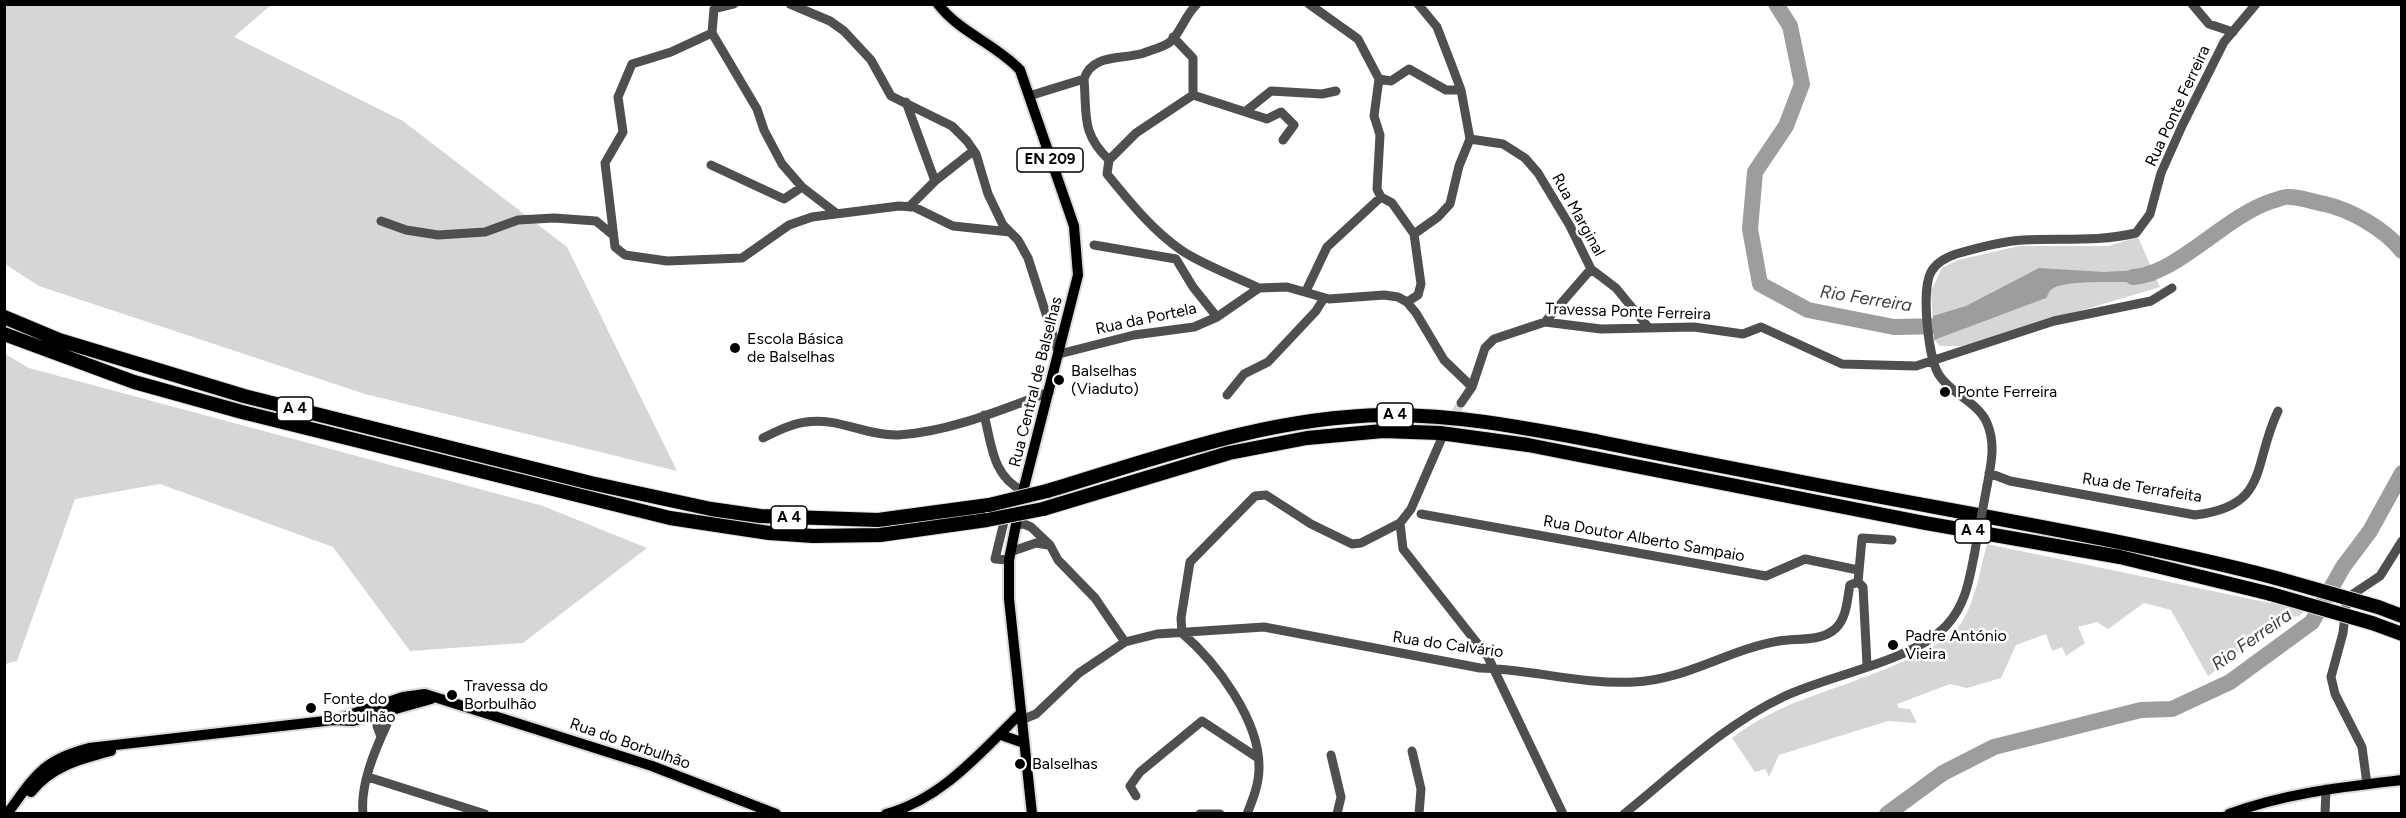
<!DOCTYPE html>
<html>
<head>
<meta charset="utf-8">
<style>
  body { margin:0 }
  #map { position:relative; width:2406px; height:818px; overflow:hidden; background:#fff; font-family:Figtree,sans-serif }
  canvas { display:block }
  .frame { position:absolute; inset:0; border:6px solid #000; pointer-events:none }
</style>
</head>
<body>
<div id="map">
<canvas width="2406" height="818"></canvas>
<div class="frame"></div>
</div>
<script>
const ctx = document.querySelector('canvas').getContext('2d');
ctx.lineJoin = 'round';
function fillPath(path, color) {
  ctx.fillStyle = color;
  ctx.fill(path, 'evenodd');
}
function trace(path, color, width, dash) {
  ctx.strokeStyle = color;
  ctx.lineWidth = width;
  ctx.lineCap = dash ? 'butt' : 'round';
  ctx.setLineDash(dash || []);
  ctx.stroke(path);
}
function drawText(font, color, halo, rows, align = 'center') {
  ctx.font = font + ' Figtree,sans-serif';
  ctx.lineWidth = 5;
  ctx.setLineDash([]);
  ctx.textBaseline = 'middle';
  ctx.strokeStyle = halo;
  ctx.fillStyle = color;
  for (const [text, x, y, turn = 0] of rows) {
    ctx.save();
    ctx.translate(x, y);
    ctx.rotate((+turn || 0) * Math.PI / 180);
    ctx.textAlign = isNaN(turn) ? turn : align;
    if (halo) ctx.strokeText(text, 0, 0);
    ctx.fillText(text, 0, 0);
    ctx.restore();
  }
}
fillPath(new Path2D(`
  M 4,5 L 271,5 L 234,37 L 403,121 L 567,247 L 677,471 L 365,394 L 39,286 L 5,264 Z
  M 2138,237 L 2160,287 L 1962,346 L 1940,346 L 1934,340 L 1931,291 L 1942,268 L 1958,260 L 2019,246 L 2109,246 Z
  M 5,354 L 29,368 L 543,506 L 647,548 L 523,643 L 410,651 L 333,547 L 160,484 L 75,499 L 17,661 L 5,664 Z
  M 1987,544 L 2270,603 L 2274,598 L 2309,607 L 2299,616 L 2286,618 L 2208,676 L 2171,610 L 2144,603 L 2108,629 L 2097,622 L 2078,627 L 2085,643 L 2066,656 L 2062,647 L 2052,651 L 2046,634 L 2016,645 L 2001,678 L 1967,688 L 1950,684 L 1897,704 L 1899,708 L 1910,709 L 1917,723 L 1888,721 L 1779,755 L 1769,777 L 1765,769 L 1755,772 L 1732,738 C 1749,725 1767,715 1787,706 C 1828,688 1939,658 1962,622 C 1976,599 1980,570 1987,544 Z`), '#d6d6d6');
fillPath(new Path2D(`
  M 2149,265 L 2156,280 C 2133,285 2065,277 2051,290 C 2048,292 2048,296 2046,298 L 1934,340 L 1933,316 L 1966,306 L 2039,268 L 2104,272 L 2139,270 Z`), '#9d9d9d');
trace(new Path2D(`
  M 2401,250 L 2402,250`), '#9d9d9d', 3);
trace(new Path2D(`
  M 1776,4 L 1790,26 L 1802,84 L 1786,126 L 1755,172 L 1750,229 L 1760,284 L 1808,310 L 1894,327 L 1945,326
  M 2133,277 C 2176,275 2225,216 2272,201 C 2277,200 2284,196 2289,197 C 2301,197 2313,202 2325,204 C 2351,210 2385,229 2402,251
  M 1887,814 L 1943,773 L 1994,747 L 2141,710 L 2172,709 L 2230,682 L 2312,622 L 2343,567 L 2370,531 L 2402,473`), '#9d9d9d', 16);
trace(new Path2D(`
  M 1442,438 L 1461,403`), '#d9d9d9', 9, [9, 4.5]);
const major = new Path2D(`
  M 938,4 C 960,33 996,44 1020,70 L 1074,226 L 1078,275 L 1021,499 L 1009,560 L 1009,599 L 1032,814
  M 334,720 L 403,697 L 425,694 L 652,766 L 776,814
  M 1004,736 L 1024,743
  M 31,792 C 52,766 80,759 111,751
  M 7,814 C 35,776 42,760 89,748 L 334,720 L 353,721 L 431,699
  M 886,814 C 942,799 981,752 1021,713
  M 2229,814 C 2285,793 2343,787 2402,780`);
const highway = new Path2D(`
  M 4,317 L 59,340 L 244,396 L 591,483 L 711,509 L 760,516 L 878,520 L 989,505
  M 4,334 L 134,382 L 242,412 L 670,518 L 769,533 L 813,536 L 880,535 L 987,520
  M 1047,491 C 1157,458 1267,417 1384,415 C 1456,414 1526,428 1596,441 C 1658,454 1720,466 1782,478 C 1947,511 2113,536 2276,578
  M 1043,509 L 1229,453 L 1307,438 L 1383,431 L 1440,433 L 1528,445 L 1925,523 L 2120,557 L 2271,594
  M 2378,607 L 2402,616
  M 2372,623 L 2402,634`);
trace(major, '#dbdbdb', 14);
trace(highway, '#dbdbdb', 16);
trace(new Path2D(`
  M 790,4 L 830,21 L 844,31 L 871,60 L 891,96 L 952,126 L 967,141 L 976,154 L 988,194 L 1003,225 L 1018,240 L 1028,258 L 1059,354 L 1134,335 L 1194,327 L 1217,317 L 1259,288 L 1287,287 L 1329,299 L 1384,295 L 1398,297 L 1407,302 L 1416,313 L 1444,360 L 1472,387
  M 1309,4 L 1358,39 L 1379,79
  M 2192,4 L 2209,24 L 2233,32
  M 714,9 L 712,33 L 757,109 L 764,130 L 782,164 L 802,187 L 836,213
  M 714,9 L 734,4
  M 712,33 L 671,52 L 632,64 L 618,97 L 623,132 L 605,163 L 615,247 L 625,255 L 667,261 L 742,258 L 789,225 L 812,217 L 899,206 L 914,207 L 953,226 L 1010,232
  M 1173,37 L 1193,58 L 1193,95
  M 1084,79 C 1092,53 1123,60 1144,53 C 1151,50 1164,47 1170,42 C 1180,34 1185,15 1197,4
  M 1379,79 L 1391,81 L 1409,69 L 1446,90 L 1461,90
  M 1029,96 L 1084,79 C 1087,116 1081,133 1109,160 L 1107,174 C 1129,201 1152,230 1181,250 C 1199,263 1238,278 1259,288
  M 906,102 L 935,181
  M 1246,111 L 1271,91 L 1322,94 L 1336,91
  M 1470,139 L 1503,144 L 1525,158 L 1538,173 L 1570,226 L 1591,269 L 1616,288 L 1648,327
  M 1109,160 L 1136,133 L 1193,95 L 1267,119 L 1281,112 L 1294,125 L 1283,140
  M 711,165 L 784,199 L 802,187
  M 1381,197 L 1392,203 L 1414,234
  M 909,207 L 935,181 L 973,151
  M 381,221 L 406,230 L 438,235 L 485,232 L 518,220 L 554,218 L 596,221 L 613,235
  M 1094,245 L 1176,259 L 1193,287 L 1217,317
  M 1306,291 L 1327,247 L 1381,197 L 1377,189 L 1380,135 L 1374,116 L 1379,79
  M 1407,302 L 1418,295 L 1421,284 L 1414,234 L 1438,217 L 1450,204 L 1459,166 L 1470,139 L 1461,90 L 1452,66 L 1437,27 L 1418,4
  M 1545,322 L 1591,269
  M 1227,395 L 1244,374 L 1268,362 L 1316,311 L 1324,298
  M 1461,403 L 1472,387 L 1485,348 L 1494,339 L 1545,322 L 1601,329 L 1694,327 L 1743,334 L 1761,327 L 1842,364 L 1916,366 L 2054,321 L 2151,301 L 2172,288
  M 984,415 C 992,445 992,476 1023,491
  M 763,438 C 777,431 791,424 806,422 C 837,417 867,436 898,435 C 949,432 1001,410 1049,392
  M 1989,473 L 2010,481 L 2195,515 C 2270,506 2252,465 2278,411
  M 1987,486 C 1991,465 1996,444 1987,423 C 1978,402 1951,394 1939,375 C 1928,358 1921,290 1931,272 C 1936,263 1947,257 1956,254 C 1977,248 2002,241 2023,240 C 2062,238 2098,242 2136,233 L 2150,214 L 2161,173 L 2182,126 L 2224,42 L 2256,4
  M 1421,514 L 1766,576 L 1805,559 L 1858,570
  M 1400,523 L 1403,549 L 1488,657 L 1563,814
  M 1016,525 L 1024,524 L 1031,527 L 1050,545 L 1058,560 L 1095,598 L 1125,642
  M 1010,552 L 1036,543 L 1048,545
  M 1009,560 L 995,559 L 1010,497
  M 1182,633 L 1181,618 L 1190,562 L 1255,496 L 1266,495 L 1311,524 L 1352,544 L 1361,543 L 1400,523 L 1411,509 L 1441,440
  M 1182,633 C 1217,663 1260,721 1259,768 C 1259,784 1253,799 1247,814
  M 1867,665 L 1863,587 L 1858,582 L 1862,538 L 1892,540
  M 1021,720 L 1036,714 L 1079,673 L 1125,642 L 1157,634 L 1264,627 L 1480,668 C 1531,669 1582,685 1634,682 C 1685,680 1730,649 1779,641 C 1797,638 1822,642 1836,628 C 1847,617 1847,600 1850,585 L 1858,582
  M 381,737 L 377,726 L 382,713
  M 1412,751 L 1421,789 L 1419,814
  M 1331,755 L 1341,797 L 1337,814
  M 368,777 L 485,814
  M 2367,784 L 2362,747 L 2335,694 L 2331,677 L 2343,633 L 2347,598 L 2380,576 L 2402,541
  M 1136,796 L 1130,786 L 1140,772 L 1202,721 L 1258,758
  M 363,814 C 360,784 375,750 387,724 L 378,709
  M 1200,814 L 1220,814
  M 1624,814 C 1675,773 1724,725 1783,697 C 1829,675 1911,662 1946,626 C 1965,606 1969,582 1974,556
  M 2325,814 L 2326,789`), '#4f4f4f', 9);
trace(major, '#000', 10);
trace(highway, '#000', 14);
const highwayBridge = new Path2D(`
  M 989,505 L 1047,491
  M 987,520 L 1043,509
  M 2276,578 L 2378,607
  M 2271,594 L 2372,623`);
trace(highwayBridge, '#dbdbdb', 16, []);
trace(new Path2D(`
  M 1974,556 L 1987,486`), '#4f4f4f', 9);
trace(highwayBridge, '#000', 14);
for (const [x, y, r, color] of [
  [735,348,6,"#000"],
  [1059,380,6,"#000"],
  [1945,392,6,"#000"],
  [1893,645,6,"#000"],
  [452,695,6,"#000"],
  [311,708,6,"#000"],
  [1020,764,6,"#000"]
]) {
  const dot = new Path2D();
  dot.arc(x, y, r, 0, 2 * Math.PI);
  ctx.fillStyle = color;
  ctx.fill(dot);
  trace(dot, '#fff', 2);
}
for (const [x, y, w] of [
  [1050,160,66],
  [295,409,36],
  [1395,415,36],
  [789,518,36],
  [1973,531,36]
]) {
  const box = new Path2D();
  box.roundRect(x - w / 2, y - 12, w, 24, 4.5);
  ctx.fillStyle = '#fff';
  ctx.fill(box);
  trace(box, '#000', 1.5);
}
drawText('bold 15px', '#000', null, [
  ["EN 209",1050,160],
  ["A 4",295,409],
  ["A 4",1395,415],
  ["A 4",789,518],
  ["A 4",1973,531]
]);
drawText('16px', '#000', '#fff', [
  ["Rua Ponte Ferreira",2178,106,-65],
  ["Rua Marginal",1578,215,61],
  ["Travessa Ponte Ferreira",1628,312,2],
  ["Rua da Portela",1146,319,-12],
  ["Rua Central de Balselhas",1036,382,-76],
  ["Rua de Terrafeita",2142,488,9],
  ["Rua Doutor Alberto Sampaio",1644,539,10],
  ["Rua do Calvário",1448,645,8],
  ["Rua do Borbulhão",630,744,19]
]);
drawText('16px', '#000', '#fff', [
  ["Escola Básica",747,339],
  ["de Balselhas",747,357],
  ["Balselhas",1071,371],
  ["(Viaduto)",1071,389],
  ["Ponte Ferreira",1957,392],
  ["Padre António",1905,636],
  ["Vieira",1905,654],
  ["Travessa do",464,686],
  ["Borbulhão",464,704],
  ["Fonte do",323,699],
  ["Borbulhão",323,717],
  ["Balselhas",1032,764]
], 'left');
drawText('italic 18px', '#3e3e3e', '#fff', [
  ["Rio Ferreira",1866,299,9],
  ["Rio Ferreira",2252,640,-35]
]);
</script>
</body>
</html>
